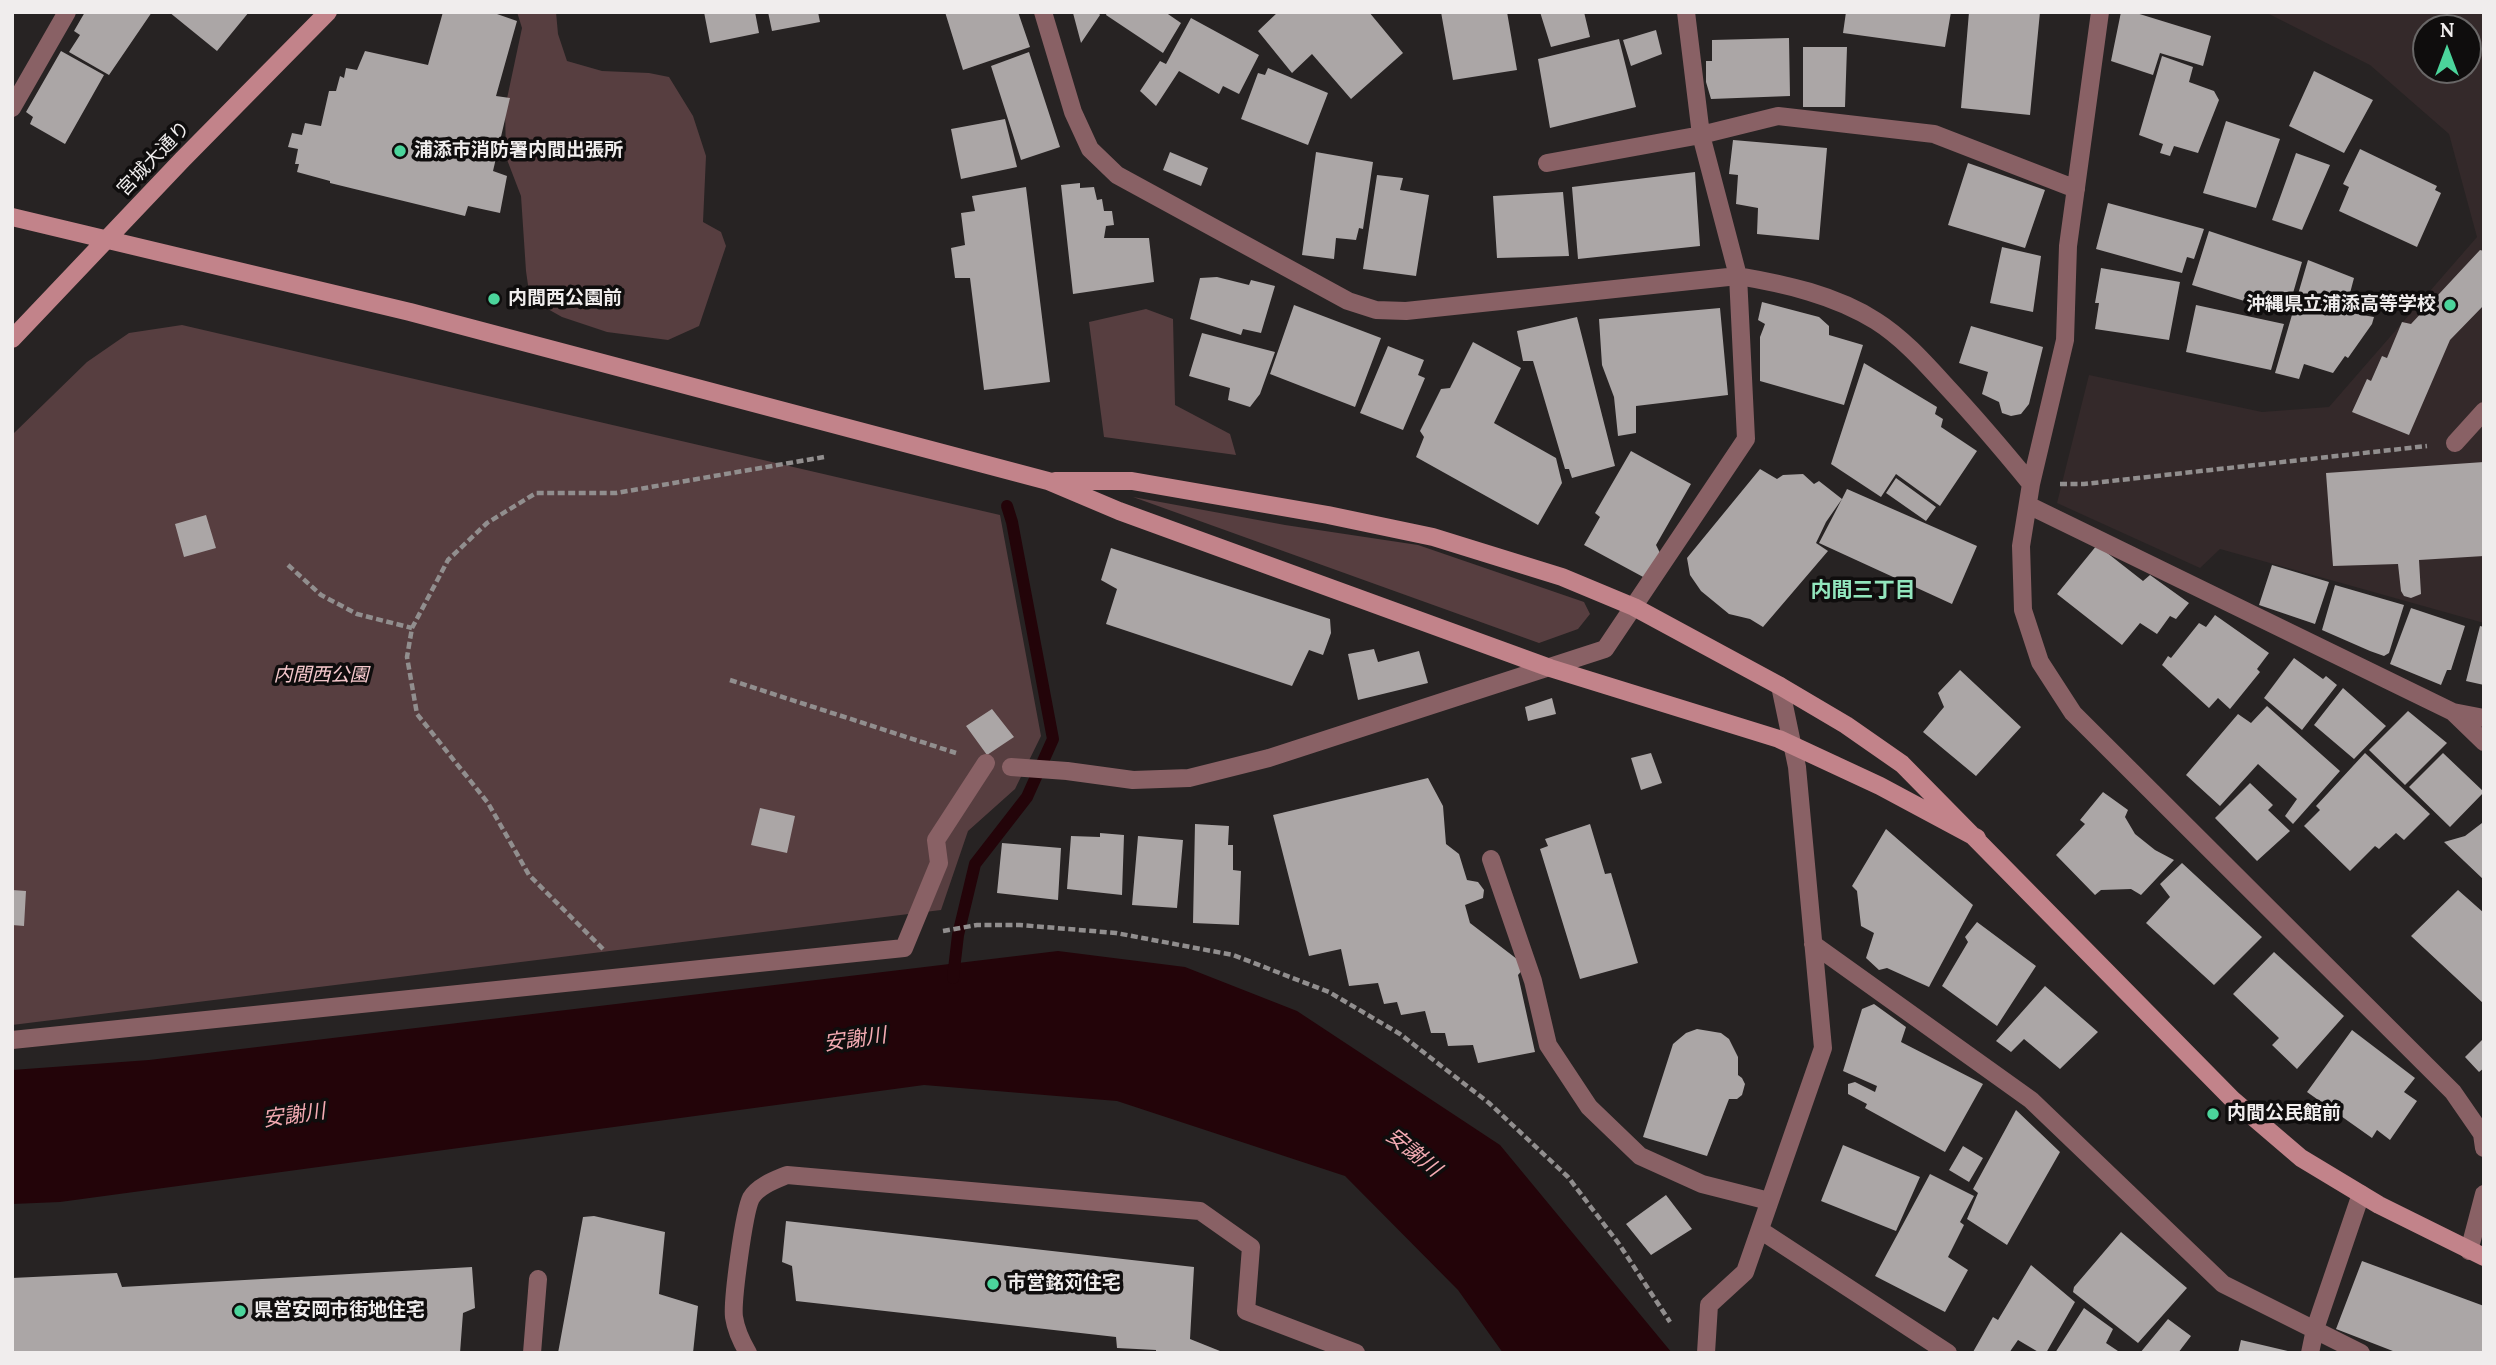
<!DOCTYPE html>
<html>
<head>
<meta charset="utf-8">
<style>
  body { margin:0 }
  #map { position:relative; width:2496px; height:1365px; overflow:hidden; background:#272323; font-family:Lora,serif }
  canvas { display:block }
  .frame { position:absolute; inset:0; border:14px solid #f0eded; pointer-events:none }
  .north { position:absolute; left:2412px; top:14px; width:70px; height:70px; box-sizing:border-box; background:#0f0d0d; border:2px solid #696767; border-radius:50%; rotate:0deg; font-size:19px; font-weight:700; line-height:28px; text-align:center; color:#f0eded }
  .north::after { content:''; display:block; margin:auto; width:24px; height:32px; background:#4bd49b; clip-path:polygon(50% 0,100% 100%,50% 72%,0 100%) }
</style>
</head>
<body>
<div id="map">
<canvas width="2496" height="1365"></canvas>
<div class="frame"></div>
<div class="north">N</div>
</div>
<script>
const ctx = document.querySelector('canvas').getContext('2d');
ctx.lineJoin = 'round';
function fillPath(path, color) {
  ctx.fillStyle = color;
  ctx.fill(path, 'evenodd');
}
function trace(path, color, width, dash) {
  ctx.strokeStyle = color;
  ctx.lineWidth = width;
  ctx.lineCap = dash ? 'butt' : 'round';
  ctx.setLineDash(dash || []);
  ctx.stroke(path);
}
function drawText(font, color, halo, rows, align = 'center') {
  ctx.font = font + ' Lora,"Noto Sans JP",serif';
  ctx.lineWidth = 7;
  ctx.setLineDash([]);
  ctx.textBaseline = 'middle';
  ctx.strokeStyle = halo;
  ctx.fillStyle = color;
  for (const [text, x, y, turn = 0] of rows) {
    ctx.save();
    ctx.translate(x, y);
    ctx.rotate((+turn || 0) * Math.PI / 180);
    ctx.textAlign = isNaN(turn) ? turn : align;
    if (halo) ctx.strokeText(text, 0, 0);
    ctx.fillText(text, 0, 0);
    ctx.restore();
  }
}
fillPath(new Path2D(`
  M 2265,12 L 2484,12 L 2484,623 L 2220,549 L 2200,568 L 2057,503 L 2089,375 L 2262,412 L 2329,407 L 2477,237 L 2449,134 L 2370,65 ZM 2426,28 L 2468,28 L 2468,70 L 2426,70 Z`), '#34292a');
fillPath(new Path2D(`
  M 517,12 L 556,12 L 558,34 L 567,61 L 602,71 L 649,73 L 669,77 L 693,116 L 706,156 L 703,222 L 721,232 L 726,246 L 699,326 L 668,340 L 607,332 L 562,317 L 530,299 L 526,271 L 521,196 L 506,157 L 505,108 L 522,28 Z
  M 1146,309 L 1173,319 L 1175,405 L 1230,434 L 1236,455 L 1104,437 L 1089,322 Z
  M 182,325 L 1000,515 L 1041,736 L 1015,789 L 968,831 L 941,910 L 12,1025 L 12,435 L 87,362 L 129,333 Z
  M 1133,497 L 1285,525 L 1418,545 L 1584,602 L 1590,614 L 1578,629 L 1539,643 Z`), '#573e40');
fillPath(new Path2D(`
  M 1058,951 L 1185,967 L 1297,1011 L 1500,1145 L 1672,1353 L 1503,1353 L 1458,1290 L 1345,1176 L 1117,1101 L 924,1085 L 60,1202 L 12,1204 L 12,1070 L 149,1060 Z`), '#230409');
trace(new Path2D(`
  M 953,978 L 958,935 L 975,864 L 1027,797 L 1053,739 L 1012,522 L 1007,506`), '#230409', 12);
fillPath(new Path2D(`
  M 85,12 L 152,12 L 109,75 L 69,52 L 80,35 L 74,31 Z
  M 169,12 L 249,12 L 217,51 Z
  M 443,12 L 498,12 L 497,14 L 517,21 L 496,96 L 510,98 L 493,171 L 507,176 L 500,213 L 468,206 L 465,216 L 330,183 L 330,181 L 297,172 L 299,164 L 295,164 L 298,149 L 288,147 L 292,133 L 302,135 L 305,123 L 321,126 L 329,91 L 336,91 L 340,76 L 344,78 L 346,68 L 357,70 L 365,51 L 428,65 Z
  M 704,12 L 755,12 L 759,33 L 710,43 Z
  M 768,12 L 818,12 L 820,22 L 772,31 Z
  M 945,12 L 1018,12 L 1030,47 L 963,70 Z
  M 1075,12 L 1098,12 L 1100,15 L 1081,43 L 1073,13 Z
  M 1107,12 L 1165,12 L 1181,23 L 1163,53 L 1106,15 Z
  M 1278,12 L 1369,12 L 1403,53 L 1351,99 L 1312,54 L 1292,73 L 1258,31 Z
  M 1441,12 L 1507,12 L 1517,70 L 1453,80 Z
  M 1540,12 L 1584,12 L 1590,37 L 1551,47 Z
  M 1846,12 L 1951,12 L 1945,47 L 1843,33 Z
  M 1969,12 L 2040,12 L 2030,115 L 1961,108 Z
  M 2121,12 L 2133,12 L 2211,36 L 2203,66 L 2160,53 L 2153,75 L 2111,61 Z
  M 1191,18 L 1259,55 L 1239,94 L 1223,86 L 1219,94 L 1179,71 L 1156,106 L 1140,91 L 1160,61 L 1166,64 Z
  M 1656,30 L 1662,54 L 1631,66 L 1623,40 Z
  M 1789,38 L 1790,96 L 1711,99 L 1706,82 L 1706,61 L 1712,61 L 1712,40 Z
  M 1619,39 L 1636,107 L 1550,128 L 1538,59 Z
  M 1803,47 L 1847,47 L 1845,107 L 1803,107 Z
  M 61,51 L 104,75 L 65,144 L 30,124 L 33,117 L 26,112 Z
  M 1029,52 L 1060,147 L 1021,160 L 991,66 Z
  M 2162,56 L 2193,67 L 2189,82 L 2214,91 L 2219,100 L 2198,153 L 2174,146 L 2170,156 L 2160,153 L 2163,144 L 2139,135 Z
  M 1268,68 L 1328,93 L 1308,145 L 1241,119 L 1258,73 L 1265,75 Z
  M 2314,71 L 2373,100 L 2344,153 L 2289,126 Z
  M 1005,119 L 1017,167 L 961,179 L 951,129 Z
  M 2226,121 L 2280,139 L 2256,208 L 2203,193 Z
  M 1733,140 L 1827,148 L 1819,240 L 1757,234 L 1758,208 L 1736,204 L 1738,175 L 1729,174 Z
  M 2360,149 L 2437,186 L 2435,190 L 2441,193 L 2417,247 L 2339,211 L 2349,187 L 2343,184 Z
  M 1170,152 L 1208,168 L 1201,186 L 1163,170 Z
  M 1316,152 L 1373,162 L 1363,229 L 1359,228 L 1356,240 L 1336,238 L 1334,259 L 1302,255 Z
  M 2296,153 L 2330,165 L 2302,230 L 2272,220 Z
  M 1968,163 L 2045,190 L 2025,248 L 1948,225 Z
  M 1695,172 L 1700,246 L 1578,259 L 1572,187 Z
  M 1377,175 L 1403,178 L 1400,190 L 1429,195 L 1416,276 L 1363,269 Z
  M 1080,183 L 1080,188 L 1094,187 L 1097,200 L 1102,199 L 1104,211 L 1112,211 L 1114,225 L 1106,226 L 1104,238 L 1149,238 L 1154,282 L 1073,294 L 1061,185 Z
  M 1026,187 L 1050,382 L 984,390 L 970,278 L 955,278 L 951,248 L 965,245 L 961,213 L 975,211 L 972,196 Z
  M 1563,192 L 1569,256 L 1497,258 L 1493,196 Z
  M 2108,203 L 2204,229 L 2194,259 L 2187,257 L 2182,273 L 2096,249 Z
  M 2209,231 L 2302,262 L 2287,314 L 2192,285 Z
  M 2002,247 L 2041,256 L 2033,312 L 1990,303 Z
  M 2480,250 L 2484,251 L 2484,305 L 2450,340 L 2409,435 L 2352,412 L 2367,379 L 2371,381 L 2382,356 L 2387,358 L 2402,322 L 2411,324 Z
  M 2308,260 L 2354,278 L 2345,312 L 2374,317 L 2372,324 L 2348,358 L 2345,356 L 2333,373 L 2304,364 L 2299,379 L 2275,373 Z
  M 2101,268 L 2180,282 L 2169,340 L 2095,329 L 2099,303 L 2095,303 Z
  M 1217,277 L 1249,285 L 1251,280 L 1275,286 L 1261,333 L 1243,329 L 1241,335 L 1190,319 L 1200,278 Z
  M 1762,302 L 1819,317 L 1829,326 L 1829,335 L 1863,345 L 1844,405 L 1760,381 L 1760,337 L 1765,324 L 1758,320 Z
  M 1294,305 L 1381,338 L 1355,407 L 1270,374 Z
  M 2196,305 L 2284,324 L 2271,370 L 2186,352 Z
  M 1720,308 L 1728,395 L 1636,406 L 1636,433 L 1618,436 L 1614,397 L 1602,365 L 1599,319 Z
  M 1577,317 L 1615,466 L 1572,478 L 1569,469 L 1565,469 L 1533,361 L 1523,361 L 1517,331 Z
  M 1971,326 L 2043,347 L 2029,404 L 2021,414 L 2011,416 L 2002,413 L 1999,402 L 1982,394 L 1988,372 L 1959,363 Z
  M 1202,333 L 1275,352 L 1260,394 L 1250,407 L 1228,400 L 1230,388 L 1189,376 Z
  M 1473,342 L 1521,368 L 1494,423 L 1556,458 L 1562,483 L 1538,525 L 1416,457 L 1424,437 L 1420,431 L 1441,389 L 1450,388 Z
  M 1388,346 L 1424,360 L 1418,375 L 1425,378 L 1403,430 L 1360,413 Z
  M 1864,363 L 1937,407 L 1935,414 L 1943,419 L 1941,427 L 1977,451 L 1940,506 L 1896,474 L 1881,497 L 1831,464 Z
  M 1631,451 L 1691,484 L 1656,545 L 1660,553 L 1645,578 L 1584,545 L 1600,517 L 1595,513 Z
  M 2484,462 L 2484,556 L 2419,560 L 2421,594 L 2411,598 L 2404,596 L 2401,591 L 2398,564 L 2333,566 L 2326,473 Z
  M 1760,469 L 1777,479 L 1783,475 L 1803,474 L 1814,484 L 1819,481 L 1842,499 L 1847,489 L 1977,546 L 1952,604 L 1819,543 L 1842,499 L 1826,522 L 1816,543 L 1828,551 L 1763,627 L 1750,619 L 1729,614 L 1701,591 L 1690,575 L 1687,558 Z
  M 1896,478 L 1936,507 L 1926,521 L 1886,493 Z
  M 206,515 L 216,548 L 184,557 L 175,524 Z
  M 2097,545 L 2143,581 L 2150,575 L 2189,603 L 2176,619 L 2170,616 L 2157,634 L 2140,623 L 2122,645 L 2057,594 Z
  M 1111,548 L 1330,619 L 1331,633 L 1323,655 L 1309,650 L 1292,686 L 1106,624 L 1117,589 L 1101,580 Z
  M 2272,565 L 2329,582 L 2315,624 L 2259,605 Z
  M 2335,585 L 2404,605 L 2389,653 L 2384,656 L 2370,651 L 2322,630 Z
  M 2411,608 L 2465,626 L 2451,670 L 2447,670 L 2441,685 L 2390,664 Z
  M 2215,615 L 2269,653 L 2257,669 L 2260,672 L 2230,709 L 2218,698 L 2209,708 L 2162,665 L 2168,656 L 2171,658 L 2199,623 L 2206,627 Z
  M 2480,626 L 2484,627 L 2484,685 L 2466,681 Z
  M 1374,649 L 1378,662 L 1419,651 L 1428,683 L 1358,700 L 1348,654 Z
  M 2294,658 L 2323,679 L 2326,676 L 2337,685 L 2302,730 L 2264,698 Z
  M 1960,670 L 2021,727 L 1976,776 L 1923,732 L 1944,707 L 1938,693 Z
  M 2343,688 L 2386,726 L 2354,759 L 2314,725 Z
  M 1552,698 L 1556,714 L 1528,721 L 1525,707 Z
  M 2267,706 L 2340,771 L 2293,824 L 2285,816 L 2297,799 L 2258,764 L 2220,806 L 2186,775 L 2238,714 L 2251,723 Z
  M 992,709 L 1014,737 L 987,755 L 966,726 Z
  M 2408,711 L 2447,743 L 2405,785 L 2369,750 Z
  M 1651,753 L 1662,783 L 1641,790 L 1631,758 Z
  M 2365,753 L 2430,814 L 2404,840 L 2396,833 L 2379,849 L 2375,846 L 2350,871 L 2304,826 L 2320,810 L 2316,806 Z
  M 2443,753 L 2484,792 L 2450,827 L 2409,787 Z
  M 1428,778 L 1443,806 L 1446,844 L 1459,854 L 1467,880 L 1478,882 L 1484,890 L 1483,898 L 1465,905 L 1470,923 L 1526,966 L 1518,975 L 1535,1052 L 1478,1063 L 1473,1045 L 1448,1046 L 1445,1033 L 1431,1033 L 1425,1011 L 1401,1015 L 1397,1002 L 1384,1004 L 1378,983 L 1349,986 L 1341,949 L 1309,956 L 1273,815 Z
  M 2250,783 L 2273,805 L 2268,810 L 2290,831 L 2257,861 L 2215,818 Z
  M 2103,792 L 2128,810 L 2125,817 L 2135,834 L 2155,850 L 2174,860 L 2141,895 L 2131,889 L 2101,890 L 2095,895 L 2056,855 L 2085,824 L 2080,820 Z
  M 760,808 L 795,816 L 787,853 L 751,845 Z
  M 2482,823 L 2484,824 L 2484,880 L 2444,842 L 2465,836 Z
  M 1195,824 L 1229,826 L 1228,845 L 1233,845 L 1233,870 L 1241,871 L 1239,925 L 1193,923 Z
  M 1590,824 L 1605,874 L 1611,873 L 1638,963 L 1580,979 L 1540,849 L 1548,846 L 1545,839 Z
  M 1886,829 L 1973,905 L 1929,987 L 1887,968 L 1879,970 L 1866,958 L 1874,933 L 1861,926 L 1857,891 L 1852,886 Z
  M 1100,833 L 1124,835 L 1122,895 L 1067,889 L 1071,836 L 1100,837 Z
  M 1138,836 L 1183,840 L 1177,908 L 1132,905 Z
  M 1002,843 L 1061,848 L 1058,900 L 997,893 Z
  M 2182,863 L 2262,937 L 2214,985 L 2146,923 L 2170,897 L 2160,884 Z
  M 12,890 L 26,891 L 24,926 L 12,925 Z
  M 2458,890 L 2484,913 L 2484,1004 L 2411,936 Z
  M 1977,922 L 2036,966 L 1997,1026 L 1942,986 L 1968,942 L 1965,937 Z
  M 2274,952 L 2344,1016 L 2297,1069 L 2272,1045 L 2279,1038 L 2233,994 Z
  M 2045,986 L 2098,1032 L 2060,1069 L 2024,1039 L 2011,1052 L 1996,1041 Z
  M 1874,1004 L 1906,1027 L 1901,1042 L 1983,1084 L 1945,1152 L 1865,1108 L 1867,1104 L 1848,1094 L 1848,1084 L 1855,1082 L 1875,1092 L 1877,1086 L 1843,1071 L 1862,1009 Z
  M 1697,1029 L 1721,1033 L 1729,1039 L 1738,1057 L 1738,1075 L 1742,1078 L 1745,1084 L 1742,1095 L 1737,1099 L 1729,1099 L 1707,1156 L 1643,1137 L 1673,1044 L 1686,1033 Z
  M 2352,1030 L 2415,1078 L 2404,1092 L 2417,1101 L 2390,1140 L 2377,1130 L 2372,1138 L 2307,1092 Z
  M 2484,1038 L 2484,1068 L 2479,1072 L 2465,1057 Z
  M 2016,1110 L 2060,1152 L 2007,1245 L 1967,1219 L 1978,1193 L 1973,1189 Z
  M 1843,1145 L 1920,1177 L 1896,1231 L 1821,1201 Z
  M 1963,1146 L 1983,1158 L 1969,1182 L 1949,1170 Z
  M 1930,1174 L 1974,1196 L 1960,1222 L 1964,1225 L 1948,1257 L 1968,1270 L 1945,1312 L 1875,1276 Z
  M 1666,1195 L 1692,1229 L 1651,1255 L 1626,1224 Z
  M 594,1216 L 665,1232 L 659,1294 L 698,1306 L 693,1353 L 558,1353 L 583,1217 Z
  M 786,1221 L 1194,1267 L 1190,1339 L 1225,1353 L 1156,1353 L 1156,1350 L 1117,1348 L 1116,1337 L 796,1301 L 792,1266 L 782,1262 Z
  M 2121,1232 L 2187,1288 L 2138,1343 L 2073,1292 L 2074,1287 Z
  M 2362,1261 L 2484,1306 L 2484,1353 L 2398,1353 L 2336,1329 Z
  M 2031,1265 L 2075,1302 L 2046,1353 L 2040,1353 L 2018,1340 L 2009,1353 L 1974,1353 L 1973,1352 L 1993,1317 L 1998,1320 Z
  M 472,1267 L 475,1308 L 463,1313 L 460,1353 L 12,1353 L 12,1278 L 117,1273 L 122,1287 Z
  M 2084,1308 L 2113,1329 L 2106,1343 L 2121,1353 L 2055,1353 Z
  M 2168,1319 L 2191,1336 L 2178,1353 L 2140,1353 Z
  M 2241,1340 L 2292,1352 L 2292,1353 L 2238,1353 Z`), '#aba6a6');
trace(new Path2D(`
  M 2060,484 L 2084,484 L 2427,446
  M 288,565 L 321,595 L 357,614 L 412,628
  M 730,680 L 956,753
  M 943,931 L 977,925 L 1020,925 L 1116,933 L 1233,955 L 1329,992 L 1400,1034 L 1489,1103 L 1568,1177 L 1619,1244 L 1670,1322
  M 603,949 L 529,875 L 488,803 L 417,714 L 407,657 L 412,628 L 448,560 L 487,523 L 536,493 L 616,493 L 824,457`), '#918e8e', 4.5, [7, 3.5]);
trace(new Path2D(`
  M 12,108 L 67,12
  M 2455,443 L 2484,411
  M 748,1353 C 741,1341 736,1331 734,1317 C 732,1301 744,1212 751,1198 C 758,1186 775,1180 787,1175 L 1200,1211 L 1251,1247 L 1246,1311 L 1356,1353`), '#896165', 18);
trace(new Path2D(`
  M 1043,12 L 1073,112 L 1090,149 L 1117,175 L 1348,301 L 1376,310 L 1406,311 L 1738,276 C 1785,284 1835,295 1876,321 C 1903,338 1925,363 1947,387 C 1976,418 2004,451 2031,484
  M 1686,12 L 1701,135 L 1778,116 L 1934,134 L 2076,189
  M 2100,12 L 2068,246 L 2065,340 L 2031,484 L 2021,546 L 2023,610 L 2040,662 L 2073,713 L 2453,1092 L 2482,1134 L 2484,1148
  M 2028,505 L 2453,712
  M 2484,718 L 2453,712 L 2484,742
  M 1011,767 L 1067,771 L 1133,780 L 1189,778 L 1269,758 L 1605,649 L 1746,439 L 1738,276 L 1701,135 L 1547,163
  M 1491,859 L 1533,981 L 1548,1045 L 1589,1107 L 1640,1156 L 1702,1184 L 1769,1201
  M 1813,944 L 2031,1100 L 2223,1284 L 2361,1353
  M 12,1040 L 904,948 L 939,863 L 936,840 L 986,763
  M 1760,1230 L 1948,1353
  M 2469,1251 L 2484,1194
  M 532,1353 L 538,1279
  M 1706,1353 L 1709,1305 L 1745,1272 L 1823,1048 L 1797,767 L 1780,686
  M 2310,1353 L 2315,1329 L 2361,1194`), '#896165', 18);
trace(new Path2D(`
  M 12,217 L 410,312 L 1048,481 L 1119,511 L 1550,668 L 1779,739 L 1880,786 L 1977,838
  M 12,339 L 182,160 L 328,12
  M 1055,481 L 1132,481 L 1328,515 L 1433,537 L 1562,577 L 1634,607 L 1780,686 L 1846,725 L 1902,764 L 2232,1099 L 2301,1158 L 2379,1205 L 2484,1257`), '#c2838a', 18);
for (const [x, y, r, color] of [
  [400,151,7,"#4bd49b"],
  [494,299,7,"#4bd49b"],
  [2450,305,7,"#4bd49b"],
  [2213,1114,7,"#4bd49b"],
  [993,1284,7,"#4bd49b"],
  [240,1311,7,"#4bd49b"]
]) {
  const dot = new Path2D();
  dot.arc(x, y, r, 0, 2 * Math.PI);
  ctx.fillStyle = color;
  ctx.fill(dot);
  trace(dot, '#0f0d0d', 2.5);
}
drawText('bold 19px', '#f0eded', '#0f0d0d', [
  ["浦添市消防署内間出張所",414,151],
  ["内間西公園前",508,299],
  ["沖縄県立浦添高等学校",2436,305,"right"],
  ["内間公民館前",2227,1114],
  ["市営銘苅住宅",1007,1284],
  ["県営安岡市街地住宅",254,1311]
], 'left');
drawText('19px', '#f0eded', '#0f0d0d', [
  ["宮城大通り",154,159,-46]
]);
drawText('italic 19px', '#f6c9cd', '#0f0d0d', [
  ["内間西公園",321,676]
]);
drawText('bold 21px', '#92e6bd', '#0f0d0d', [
  ["内間三丁目",1863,591]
]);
drawText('italic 21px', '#f4abb3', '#0f0d0d', [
  ["安謝川",855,1040,-8],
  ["安謝川",294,1116,-8],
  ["安謝川",1413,1153,39]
]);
</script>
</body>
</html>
